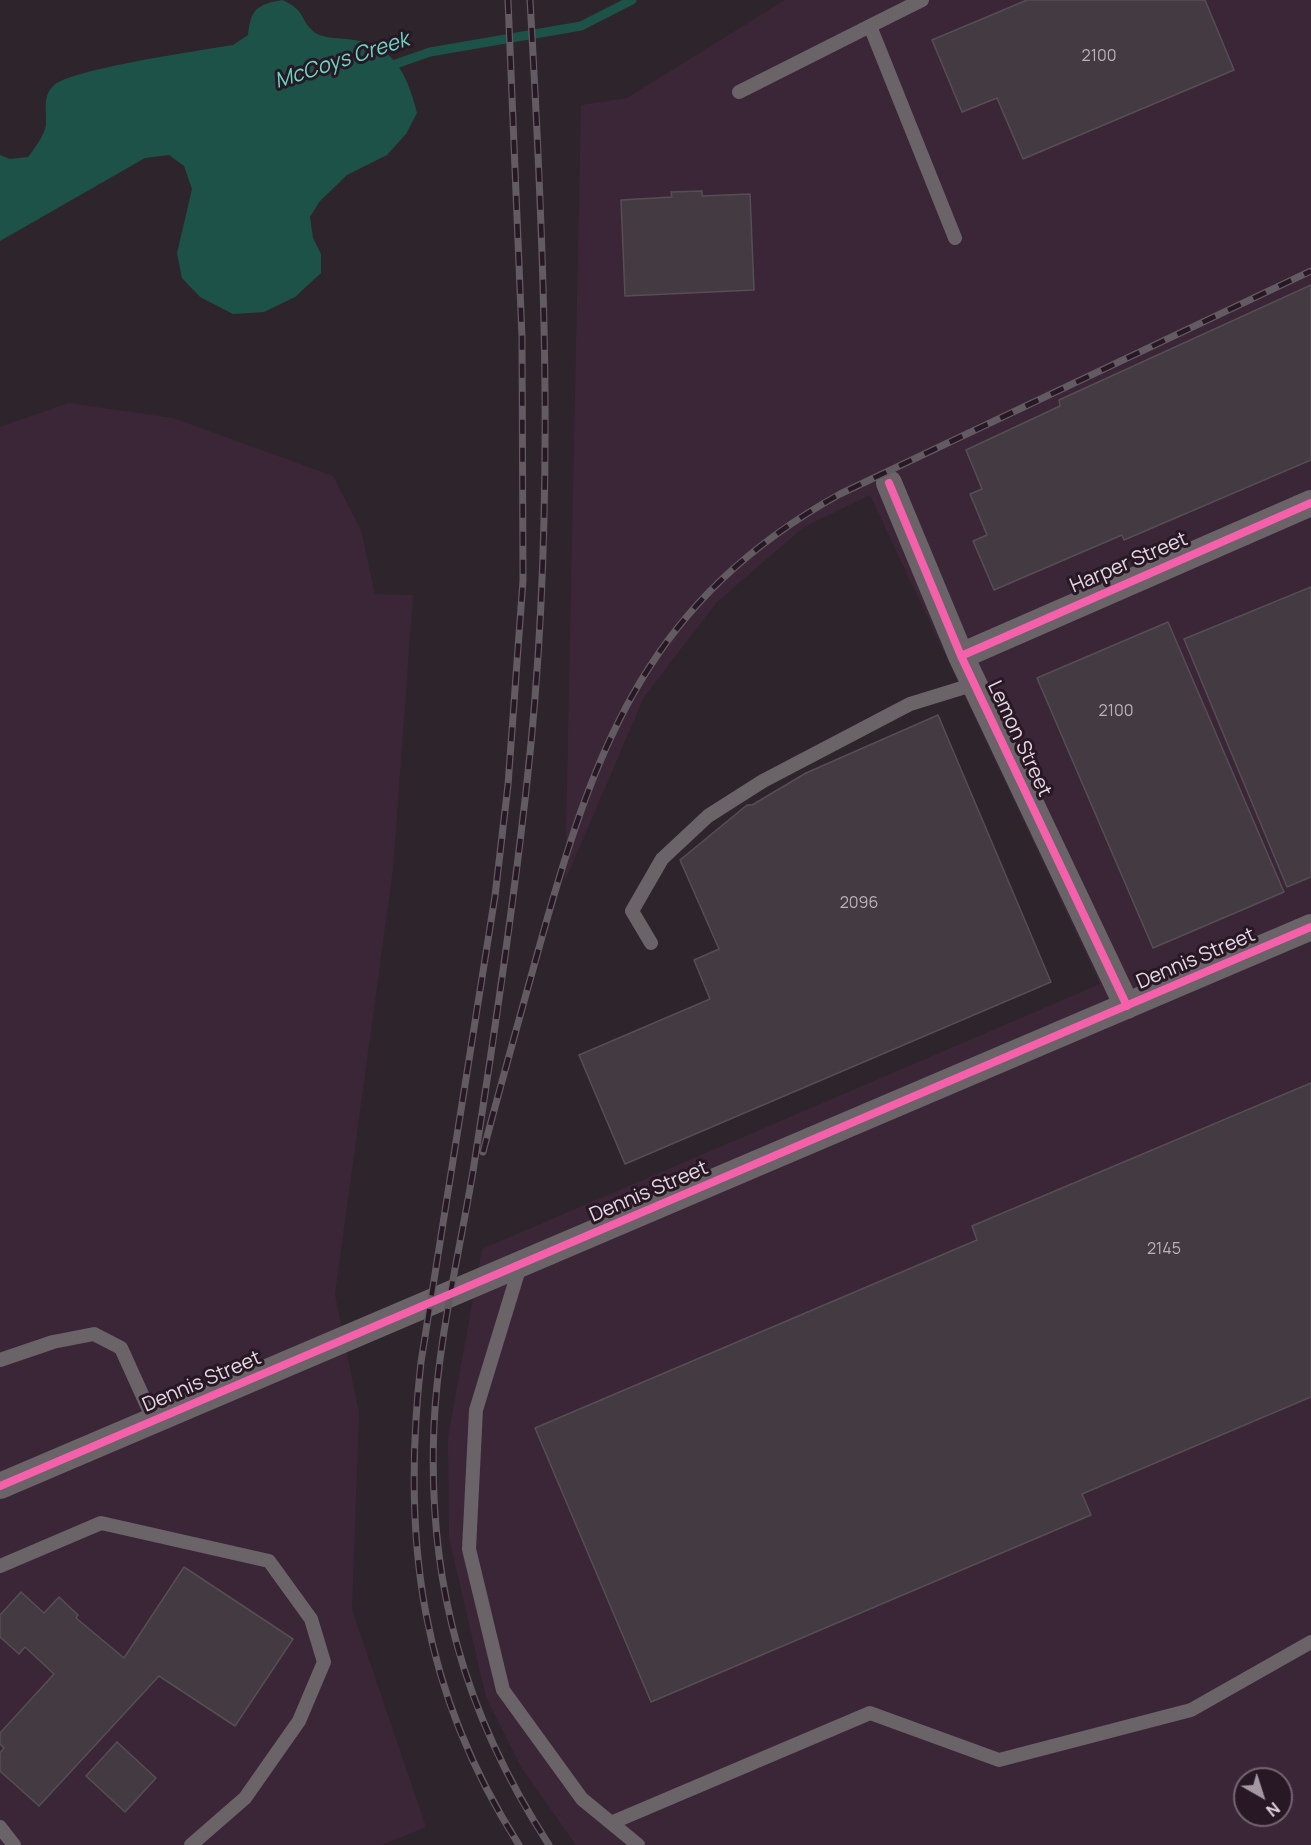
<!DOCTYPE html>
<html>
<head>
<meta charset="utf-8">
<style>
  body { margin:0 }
  #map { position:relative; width:1311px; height:1845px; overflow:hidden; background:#2e242c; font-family:Manrope,sans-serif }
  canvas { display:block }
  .north { position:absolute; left:1233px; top:1767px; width:60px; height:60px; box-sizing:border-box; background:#281725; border:2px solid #736470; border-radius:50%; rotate:141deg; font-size:16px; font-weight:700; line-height:24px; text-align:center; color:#e4d8e1 }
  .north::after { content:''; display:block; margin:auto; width:21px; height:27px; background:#a499a2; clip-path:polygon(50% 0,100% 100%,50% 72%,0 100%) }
</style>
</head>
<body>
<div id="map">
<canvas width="1311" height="1845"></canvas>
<div class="north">N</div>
</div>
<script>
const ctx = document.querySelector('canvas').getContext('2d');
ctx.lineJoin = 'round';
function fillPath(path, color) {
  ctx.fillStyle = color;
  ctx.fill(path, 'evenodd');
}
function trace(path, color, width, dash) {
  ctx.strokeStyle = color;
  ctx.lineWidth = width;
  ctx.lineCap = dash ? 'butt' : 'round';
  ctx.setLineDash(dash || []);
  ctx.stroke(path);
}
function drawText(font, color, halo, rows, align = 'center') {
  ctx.font = font + ' Manrope,sans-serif';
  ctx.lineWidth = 6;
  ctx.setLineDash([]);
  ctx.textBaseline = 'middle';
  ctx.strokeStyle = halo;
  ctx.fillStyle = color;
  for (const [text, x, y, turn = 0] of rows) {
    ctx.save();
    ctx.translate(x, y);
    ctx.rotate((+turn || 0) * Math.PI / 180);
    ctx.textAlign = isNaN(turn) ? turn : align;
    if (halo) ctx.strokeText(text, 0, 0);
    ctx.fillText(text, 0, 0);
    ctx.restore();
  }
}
fillPath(new Path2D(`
  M 785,0 L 1311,0 L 1311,1845 L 576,1845 L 521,1767 L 486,1697 L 449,1538 L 448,1437 L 482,1249 L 1100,984 L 870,495 L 804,527 L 717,602 L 644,697 L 565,881 L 581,105 L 627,98 ZM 1245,1779 L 1281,1779 L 1281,1815 L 1245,1815 Z
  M 68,403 L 173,418 L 333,476 L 361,530 L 375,594 L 413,595 L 393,869 L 335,1294 L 359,1413 L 352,1610 L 426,1827 L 382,1845 L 0,1845 L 0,427 Z`), '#3b2638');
fillPath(new Path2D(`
  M 282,0 C 306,10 299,19 314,32 C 321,38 337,38 346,39 C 393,43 406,71 417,113 L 406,134 L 387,155 L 347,175 L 320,201 L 310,217 L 313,238 L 321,254 L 321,273 L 295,297 L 264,312 L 233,314 L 200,297 L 182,278 L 177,253 L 192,189 L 184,166 L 169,155 L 145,158 L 0,241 L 0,155 L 10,159 L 28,157 C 35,148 44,136 46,125 C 47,110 42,98 53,86 C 69,69 204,50 233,45 L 248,35 C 251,9 256,5 282,0 Z`), '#1d5248');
trace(new Path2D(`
  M 387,67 L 430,52 L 581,26 L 632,0`), '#1d5248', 9);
const building = new Path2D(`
  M 1027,0 L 1205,0 L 1234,70 L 1023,159 L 997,98 L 962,112 L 932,40 Z
  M 702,191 L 702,196 L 750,194 L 754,290 L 625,296 L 621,200 L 672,197 L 671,192 Z
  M 1311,285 L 1311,460 L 1124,540 L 1122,535 L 994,590 L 973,541 L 987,535 L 970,494 L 982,489 L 966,450 L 1060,406 L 1059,400 Z
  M 1311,587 L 1311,877 L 1287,887 L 1184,639 Z
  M 1168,622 L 1284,892 L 1153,948 L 1037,678 Z
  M 938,715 L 1051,982 L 625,1164 L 579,1055 L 710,999 L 694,960 L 719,949 L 680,860 L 747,805 L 752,805 L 806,773 Z
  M 1311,1083 L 1311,1397 L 1082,1494 L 1091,1515 L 651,1702 L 535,1428 L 977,1240 L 972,1226 Z
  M 184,1567 L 293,1639 L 235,1726 L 159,1676 L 39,1806 L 0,1771 L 0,1753 L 4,1748 L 0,1744 L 0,1733 L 54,1674 L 25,1647 L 19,1654 L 0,1637 L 0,1615 L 21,1592 L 44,1613 L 59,1597 L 78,1615 L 76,1618 L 124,1658 Z
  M 117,1742 L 156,1778 L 125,1812 L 86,1776 Z`);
fillPath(building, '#443b42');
trace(building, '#564e55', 1.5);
trace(new Path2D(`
  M 870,26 L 922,0
  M 739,92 L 870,26 L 955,238
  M 651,943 L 632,911 L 662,859 L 708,816 L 763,781 L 910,704 L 975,684
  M 520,1266 L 476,1410 L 469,1549 L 503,1690 L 582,1799 L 638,1845
  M 0,1360 L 53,1342 L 94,1334 L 121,1348 L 154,1421
  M 0,1566 L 101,1523 L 269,1561 L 311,1619 L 324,1662 L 299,1721 L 245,1798 L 191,1845
  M 611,1823 L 870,1713 L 999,1760 L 1191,1710 L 1311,1642
  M 0,1827 L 14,1845`), '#6a6368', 14);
trace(new Path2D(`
  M 889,483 L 961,656 L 1127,1006
  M 961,656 L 1311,503
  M 0,1486 L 1311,927`), '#6a6368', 26);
const rail = new Path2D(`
  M 508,0 L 522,337 L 523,580 L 508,785 L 495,896 L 421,1362 C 401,1540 421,1691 519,1845
  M 530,0 C 545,259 556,523 527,782 C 513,910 494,1037 474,1165 C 460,1251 438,1338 434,1425 C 427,1582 464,1714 549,1845
  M 483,1152 C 502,1080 522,1009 542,937 C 597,740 651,599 840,494 L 1311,271`);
trace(rail, '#635b62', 7);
trace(rail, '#281725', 4.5, [14]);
trace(new Path2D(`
  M 889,483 L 961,656 L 1127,1006
  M 961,656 L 1311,503
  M 0,1486 L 1311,927`), '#f560ab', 8);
drawText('16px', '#bcb1b9', null, [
  ["2100",1099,57],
  ["2100",1116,712],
  ["2096",859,904],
  ["2145",1164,1250]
]);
drawText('20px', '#e4d8e1', '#281725', [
  ["Harper Street",1129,563,-23],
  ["Lemon Street",1019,739,65],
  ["Dennis Street",1196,959,-23],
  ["Dennis Street",649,1192,-23],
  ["Dennis Street",202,1382,-23]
]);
drawText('italic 21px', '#69d9c3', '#281725', [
  ["McCoys Creek",342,61,-18]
]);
</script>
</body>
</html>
